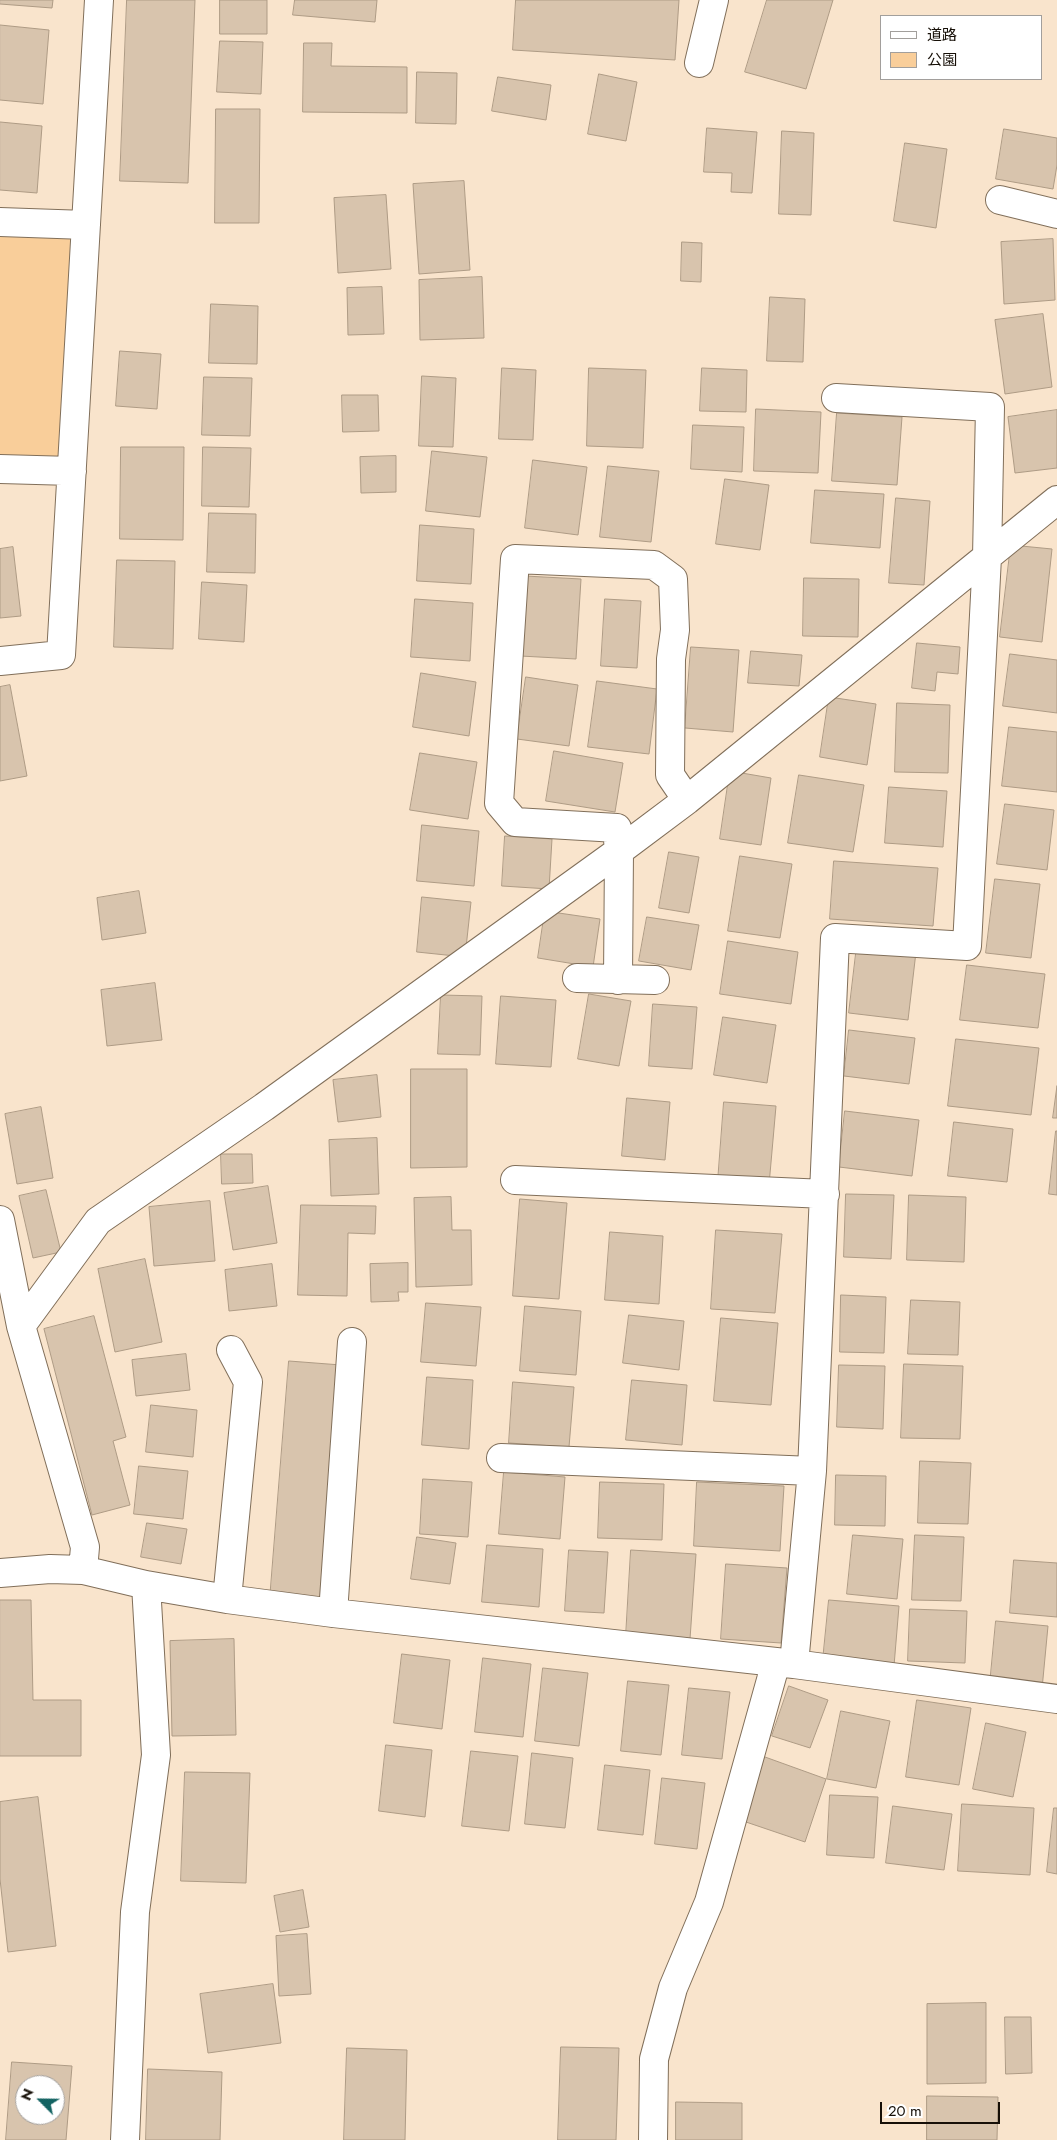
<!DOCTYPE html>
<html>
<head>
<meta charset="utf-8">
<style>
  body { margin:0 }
  #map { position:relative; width:1057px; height:2140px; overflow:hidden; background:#f9e4cc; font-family:Jost,"Noto Sans JP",sans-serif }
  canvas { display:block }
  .legend { position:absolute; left:880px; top:15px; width:162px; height:65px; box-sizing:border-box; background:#fff; border:1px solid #a29f9c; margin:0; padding:6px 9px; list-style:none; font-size:15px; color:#160f07 }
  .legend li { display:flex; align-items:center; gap:10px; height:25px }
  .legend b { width:25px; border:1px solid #a29f9c }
  .north { position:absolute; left:15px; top:2075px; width:50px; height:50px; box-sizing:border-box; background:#fff; border:1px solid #a29f9c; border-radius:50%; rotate:293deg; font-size:14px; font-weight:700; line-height:20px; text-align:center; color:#160f07 }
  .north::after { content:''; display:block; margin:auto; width:18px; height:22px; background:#136362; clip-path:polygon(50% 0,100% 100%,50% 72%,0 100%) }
  .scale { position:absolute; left:880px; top:2102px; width:120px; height:22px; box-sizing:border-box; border:2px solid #160f07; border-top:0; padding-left:6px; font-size:15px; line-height:18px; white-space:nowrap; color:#160f07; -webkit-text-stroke:4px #fff; paint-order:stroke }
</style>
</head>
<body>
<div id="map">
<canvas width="1057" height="2140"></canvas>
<ul class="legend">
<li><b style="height:6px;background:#fff"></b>道路</li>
<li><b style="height:14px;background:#f9ce9a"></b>公園</li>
</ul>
<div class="north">N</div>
<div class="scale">20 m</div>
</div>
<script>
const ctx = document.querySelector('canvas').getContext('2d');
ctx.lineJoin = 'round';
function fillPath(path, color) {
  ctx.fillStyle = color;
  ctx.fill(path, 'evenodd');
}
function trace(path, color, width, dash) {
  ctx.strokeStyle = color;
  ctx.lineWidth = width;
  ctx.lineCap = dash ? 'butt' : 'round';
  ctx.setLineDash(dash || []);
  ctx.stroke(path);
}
fillPath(new Path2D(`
  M 0,222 L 86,225 L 72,471 L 0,469 Z`), '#f9ce9a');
const building = new Path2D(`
  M 0,0 L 53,0 L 52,8 L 0,4 Z
  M 127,0 L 195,0 L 188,183 L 120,181 Z
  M 220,0 L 267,0 L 267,34 L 220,34 Z
  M 295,0 L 377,0 L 375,22 L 293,15 Z
  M 516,0 L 679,0 L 675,60 L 513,50 Z
  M 767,0 L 833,0 L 806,89 L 745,72 Z
  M 0,25 L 49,30 L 43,104 L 0,100 Z
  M 220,41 L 263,42 L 261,94 L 217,92 Z
  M 304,43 L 332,43 L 331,66 L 407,67 L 407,113 L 303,112 Z
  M 417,72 L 457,73 L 456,124 L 416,123 Z
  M 599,74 L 637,82 L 626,141 L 588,134 Z
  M 498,77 L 551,85 L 546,120 L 492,111 Z
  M 216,109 L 260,109 L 259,223 L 215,223 Z
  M 0,122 L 42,126 L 37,193 L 0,190 Z
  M 707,128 L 757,132 L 752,193 L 731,192 L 732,173 L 704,172 Z
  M 1004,129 L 1057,138 L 1057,165 L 1053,189 L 996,179 Z
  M 782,131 L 814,133 L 811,215 L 779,214 Z
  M 905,143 L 947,149 L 936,228 L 894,221 Z
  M 464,181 L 470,270 L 419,274 L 413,184 Z
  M 386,195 L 391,269 L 338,273 L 334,198 Z
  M 1053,239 L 1055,300 L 1004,304 L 1001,242 Z
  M 682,242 L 702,243 L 701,282 L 681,281 Z
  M 482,277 L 484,338 L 420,340 L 419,280 Z
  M 382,287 L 384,334 L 348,335 L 347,288 Z
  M 770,297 L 805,299 L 803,362 L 767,361 Z
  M 211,304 L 258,306 L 257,364 L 209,363 Z
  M 1043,314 L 1052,387 L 1005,394 L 995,320 Z
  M 120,351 L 161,354 L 157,409 L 116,406 Z
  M 502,368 L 536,370 L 533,440 L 499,439 Z
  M 589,368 L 646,370 L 643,448 L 587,446 Z
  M 702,368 L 747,370 L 746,412 L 700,411 Z
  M 422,376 L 456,378 L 453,447 L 419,446 Z
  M 204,377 L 252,378 L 250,436 L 202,435 Z
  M 342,395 L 378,395 L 379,431 L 343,432 Z
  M 756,409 L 821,412 L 818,473 L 754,471 Z
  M 1057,410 L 1057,468 L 1015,473 L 1008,417 Z
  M 837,413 L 902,417 L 897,485 L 832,481 Z
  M 693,425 L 744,427 L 742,472 L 691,469 Z
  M 121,447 L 184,447 L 183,540 L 120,539 Z
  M 203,447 L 251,448 L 249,507 L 202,506 Z
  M 432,451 L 487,457 L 480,517 L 426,511 Z
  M 396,456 L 396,492 L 361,493 L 360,457 Z
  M 533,460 L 587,467 L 578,535 L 525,528 Z
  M 608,466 L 659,471 L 651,542 L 600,537 Z
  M 725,479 L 769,485 L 760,550 L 716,544 Z
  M 815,490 L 884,494 L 880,548 L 811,543 Z
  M 896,498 L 930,501 L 924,585 L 889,583 Z
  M 209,513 L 256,514 L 255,573 L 207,572 Z
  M 420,525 L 474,529 L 471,584 L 417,581 Z
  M 1011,545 L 1052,549 L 1042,642 L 1000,637 Z
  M 13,547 L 21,616 L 0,618 L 0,549 Z
  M 117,560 L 175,561 L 173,649 L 114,647 Z
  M 525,576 L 581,579 L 576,659 L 520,656 Z
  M 804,578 L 859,579 L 858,637 L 803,636 Z
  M 202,582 L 247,585 L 244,642 L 199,639 Z
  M 415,599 L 473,603 L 470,661 L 411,657 Z
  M 605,599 L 641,601 L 637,668 L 601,666 Z
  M 917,643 L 960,647 L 958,674 L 937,672 L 935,691 L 912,688 Z
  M 691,647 L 739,650 L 733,732 L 685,728 Z
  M 751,651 L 802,655 L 799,686 L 748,683 Z
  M 1010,654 L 1057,660 L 1057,713 L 1003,706 Z
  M 421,673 L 476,682 L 469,736 L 413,727 Z
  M 526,677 L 578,685 L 569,746 L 517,739 Z
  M 597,681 L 657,689 L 649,754 L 588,747 Z
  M 10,685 L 27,776 L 0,781 L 0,687 Z
  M 829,697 L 876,704 L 867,765 L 820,757 Z
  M 897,703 L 950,705 L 948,773 L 895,772 Z
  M 1009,727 L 1057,732 L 1057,792 L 1002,786 Z
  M 554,751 L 623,763 L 615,812 L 546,801 Z
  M 420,753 L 477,762 L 468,819 L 410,810 Z
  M 730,771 L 771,778 L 761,845 L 720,839 Z
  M 799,775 L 864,785 L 853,852 L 788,843 Z
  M 889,787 L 947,791 L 943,847 L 885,843 Z
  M 1005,804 L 1054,810 L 1047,870 L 997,864 Z
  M 422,825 L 479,831 L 474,886 L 417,881 Z
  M 505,836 L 552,839 L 549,889 L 502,886 Z
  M 669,852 L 699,857 L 689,913 L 659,908 Z
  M 740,856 L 792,864 L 780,938 L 728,931 Z
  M 834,861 L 938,868 L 933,926 L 830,919 Z
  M 995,879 L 1040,884 L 1031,958 L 986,953 Z
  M 139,891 L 146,933 L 102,940 L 97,898 Z
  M 422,897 L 471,902 L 465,957 L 417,952 Z
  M 545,911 L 600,919 L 593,967 L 538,958 Z
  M 647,917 L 699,925 L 691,970 L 639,961 Z
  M 728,941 L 798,952 L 791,1004 L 720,994 Z
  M 857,945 L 916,952 L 908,1020 L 849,1013 Z
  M 967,965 L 1045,974 L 1038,1028 L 960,1020 Z
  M 155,983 L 162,1040 L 107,1046 L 101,990 Z
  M 589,994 L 631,1001 L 619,1066 L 578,1059 Z
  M 441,995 L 482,996 L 480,1055 L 438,1054 Z
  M 501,996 L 556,1000 L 551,1067 L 496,1064 Z
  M 653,1004 L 697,1007 L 692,1069 L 649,1066 Z
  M 723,1017 L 776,1025 L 767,1083 L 714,1075 Z
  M 849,1030 L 915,1038 L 909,1084 L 844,1076 Z
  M 956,1039 L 1039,1048 L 1031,1115 L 948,1106 Z
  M 411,1069 L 467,1069 L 467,1167 L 411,1168 Z
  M 377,1075 L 381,1117 L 338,1122 L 333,1080 Z
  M 1057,1086 L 1057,1118 L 1053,1118 Z
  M 627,1098 L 670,1102 L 665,1160 L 622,1156 Z
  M 724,1102 L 776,1106 L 769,1185 L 718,1181 Z
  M 41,1107 L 53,1178 L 17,1184 L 5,1114 Z
  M 845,1111 L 919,1120 L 912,1176 L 839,1167 Z
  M 954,1122 L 1013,1129 L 1007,1182 L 948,1176 Z
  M 1056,1131 L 1057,1131 L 1057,1195 L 1049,1194 Z
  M 377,1138 L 379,1194 L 331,1196 L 329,1140 Z
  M 221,1154 L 252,1154 L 253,1183 L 222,1184 Z
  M 268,1186 L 277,1243 L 233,1250 L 224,1193 Z
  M 46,1190 L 61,1252 L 33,1258 L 19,1196 Z
  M 846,1194 L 894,1195 L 891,1259 L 844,1257 Z
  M 909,1195 L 966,1197 L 964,1262 L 907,1260 Z
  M 451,1197 L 452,1230 L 471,1230 L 472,1285 L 416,1287 L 414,1198 Z
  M 520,1199 L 567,1203 L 559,1299 L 513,1296 Z
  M 210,1201 L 215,1261 L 154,1266 L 149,1207 Z
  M 301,1205 L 376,1206 L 375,1234 L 348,1233 L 347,1296 L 298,1295 Z
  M 716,1230 L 782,1234 L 775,1313 L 711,1309 Z
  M 610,1232 L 663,1236 L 659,1304 L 605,1300 Z
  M 145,1259 L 162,1342 L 115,1352 L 98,1269 Z
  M 408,1263 L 408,1292 L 398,1292 L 399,1301 L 371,1302 L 370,1264 Z
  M 272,1264 L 277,1306 L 229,1311 L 225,1270 Z
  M 841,1295 L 886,1297 L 884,1353 L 840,1352 Z
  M 911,1300 L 960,1302 L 958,1355 L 908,1354 Z
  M 426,1303 L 481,1307 L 476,1366 L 421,1362 Z
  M 525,1306 L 581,1311 L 576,1375 L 520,1371 Z
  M 629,1315 L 684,1321 L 679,1370 L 623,1363 Z
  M 94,1316 L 126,1437 L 113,1441 L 130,1505 L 92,1515 L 44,1329 Z
  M 721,1318 L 778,1323 L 771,1405 L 714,1401 Z
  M 186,1354 L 190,1390 L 136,1396 L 132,1360 Z
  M 289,1361 L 341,1365 L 322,1603 L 270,1599 Z
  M 904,1364 L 963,1366 L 960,1439 L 901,1438 Z
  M 839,1365 L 885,1366 L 883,1429 L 837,1427 Z
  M 427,1377 L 473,1380 L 469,1449 L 422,1445 Z
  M 632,1380 L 687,1385 L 682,1445 L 626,1440 Z
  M 513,1382 L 574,1387 L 569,1447 L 509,1443 Z
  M 151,1405 L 197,1410 L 193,1457 L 146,1452 Z
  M 920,1461 L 971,1463 L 968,1524 L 918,1523 Z
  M 139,1466 L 188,1471 L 183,1519 L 134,1514 Z
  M 504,1472 L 565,1477 L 560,1539 L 499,1534 Z
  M 836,1475 L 886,1476 L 885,1526 L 835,1525 Z
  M 423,1479 L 472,1482 L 468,1537 L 420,1534 Z
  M 600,1482 L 664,1484 L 662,1540 L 598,1538 Z
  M 697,1482 L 784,1486 L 780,1551 L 694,1546 Z
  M 147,1523 L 187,1529 L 181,1564 L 141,1557 Z
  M 853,1535 L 903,1539 L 897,1599 L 847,1594 Z
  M 915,1535 L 964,1537 L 961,1601 L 912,1600 Z
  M 417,1537 L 456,1543 L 450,1584 L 411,1579 Z
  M 487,1545 L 543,1549 L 539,1607 L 482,1602 Z
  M 569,1550 L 608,1552 L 604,1613 L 565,1611 Z
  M 631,1550 L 696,1554 L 690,1639 L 626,1636 Z
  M 1014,1560 L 1057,1563 L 1057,1617 L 1010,1613 Z
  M 726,1564 L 787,1568 L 781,1643 L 721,1639 Z
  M 0,1600 L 31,1600 L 33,1700 L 81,1700 L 81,1756 L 0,1756 Z
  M 829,1600 L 899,1606 L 894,1666 L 823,1660 Z
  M 910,1609 L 967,1611 L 965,1663 L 908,1661 Z
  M 996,1621 L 1048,1626 L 1042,1689 L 990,1684 Z
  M 234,1639 L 236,1735 L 172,1736 L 170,1641 Z
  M 402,1654 L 450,1660 L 442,1729 L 394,1723 Z
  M 483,1658 L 531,1664 L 523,1737 L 475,1732 Z
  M 543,1668 L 588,1673 L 579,1746 L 535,1741 Z
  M 628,1681 L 669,1685 L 661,1755 L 621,1751 Z
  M 789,1686 L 828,1700 L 810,1748 L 772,1736 Z
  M 689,1688 L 730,1692 L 722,1759 L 682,1755 Z
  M 917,1700 L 971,1708 L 959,1785 L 906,1777 Z
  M 841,1711 L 890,1721 L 876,1788 L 827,1779 Z
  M 986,1723 L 1026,1732 L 1013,1797 L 973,1789 Z
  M 386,1745 L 432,1750 L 425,1817 L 379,1811 Z
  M 471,1751 L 518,1756 L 509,1831 L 462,1826 Z
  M 532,1753 L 573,1758 L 565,1828 L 525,1824 Z
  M 765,1757 L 826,1779 L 805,1842 L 743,1821 Z
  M 605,1765 L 650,1770 L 643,1835 L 598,1830 Z
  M 185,1772 L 250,1773 L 246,1883 L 181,1881 Z
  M 662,1778 L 705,1783 L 697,1849 L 655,1844 Z
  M 830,1795 L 878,1797 L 874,1858 L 827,1855 Z
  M 38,1797 L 56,1946 L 8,1952 L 0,1879 L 0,1802 Z
  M 962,1804 L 1034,1808 L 1030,1875 L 958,1871 Z
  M 893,1806 L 952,1814 L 944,1870 L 886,1863 Z
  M 1054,1808 L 1057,1808 L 1057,1874 L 1047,1872 Z
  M 303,1890 L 309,1927 L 280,1932 L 274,1896 Z
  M 307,1934 L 311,1994 L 279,1996 L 276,1936 Z
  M 273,1984 L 281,2043 L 208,2053 L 200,1994 Z
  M 986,2003 L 986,2083 L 927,2084 L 927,2004 Z
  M 1005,2017 L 1031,2017 L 1032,2073 L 1006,2074 Z
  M 561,2047 L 619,2048 L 616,2140 L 558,2140 Z
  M 347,2048 L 407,2050 L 405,2140 L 344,2140 Z
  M 12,2062 L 72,2066 L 66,2140 L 6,2140 ZM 25,2085 L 55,2085 L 55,2115 L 25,2115 Z
  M 148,2069 L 222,2072 L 220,2140 L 146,2140 Z
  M 927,2096 L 998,2097 L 997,2140 L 927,2140 Z
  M 676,2102 L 742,2103 L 742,2140 L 676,2140 Z`);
fillPath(building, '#d8c4ad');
trace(building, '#ae9b85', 1);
const minor = new Path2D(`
  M 699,63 L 714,0
  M 1000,200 L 1057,214
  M 0,222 L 86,225
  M 0,469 L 72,471
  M 0,661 L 61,655 L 99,0
  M 577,978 L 655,980
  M 618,980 L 619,851 L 617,828 L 515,822 L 499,803 L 515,559 L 654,565 L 673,579 L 675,630 L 671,659 L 670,775 L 687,800
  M 515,1180 L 825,1194
  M 0,1220 L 21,1326 L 85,1547 L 83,1570
  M 21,1326 L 98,1221 L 264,1107 L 619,851 L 687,800 L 1057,500
  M 501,1458 L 812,1471
  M 0,1573 L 50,1569 L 83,1570 L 146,1585 L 227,1599 L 333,1613 L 794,1664 L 1057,1699
  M 227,1599 L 248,1382 L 231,1350
  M 333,1613 L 352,1342
  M 794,1664 L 812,1471 L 835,938 L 967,946 L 987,557 L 990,407 L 836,398
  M 125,2140 L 135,1912 L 156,1755 L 146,1585
  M 653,2140 L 654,2059 L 673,1988 L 709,1902 L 776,1662`);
trace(minor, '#816f5a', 30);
trace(minor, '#fff', 28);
</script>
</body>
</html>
